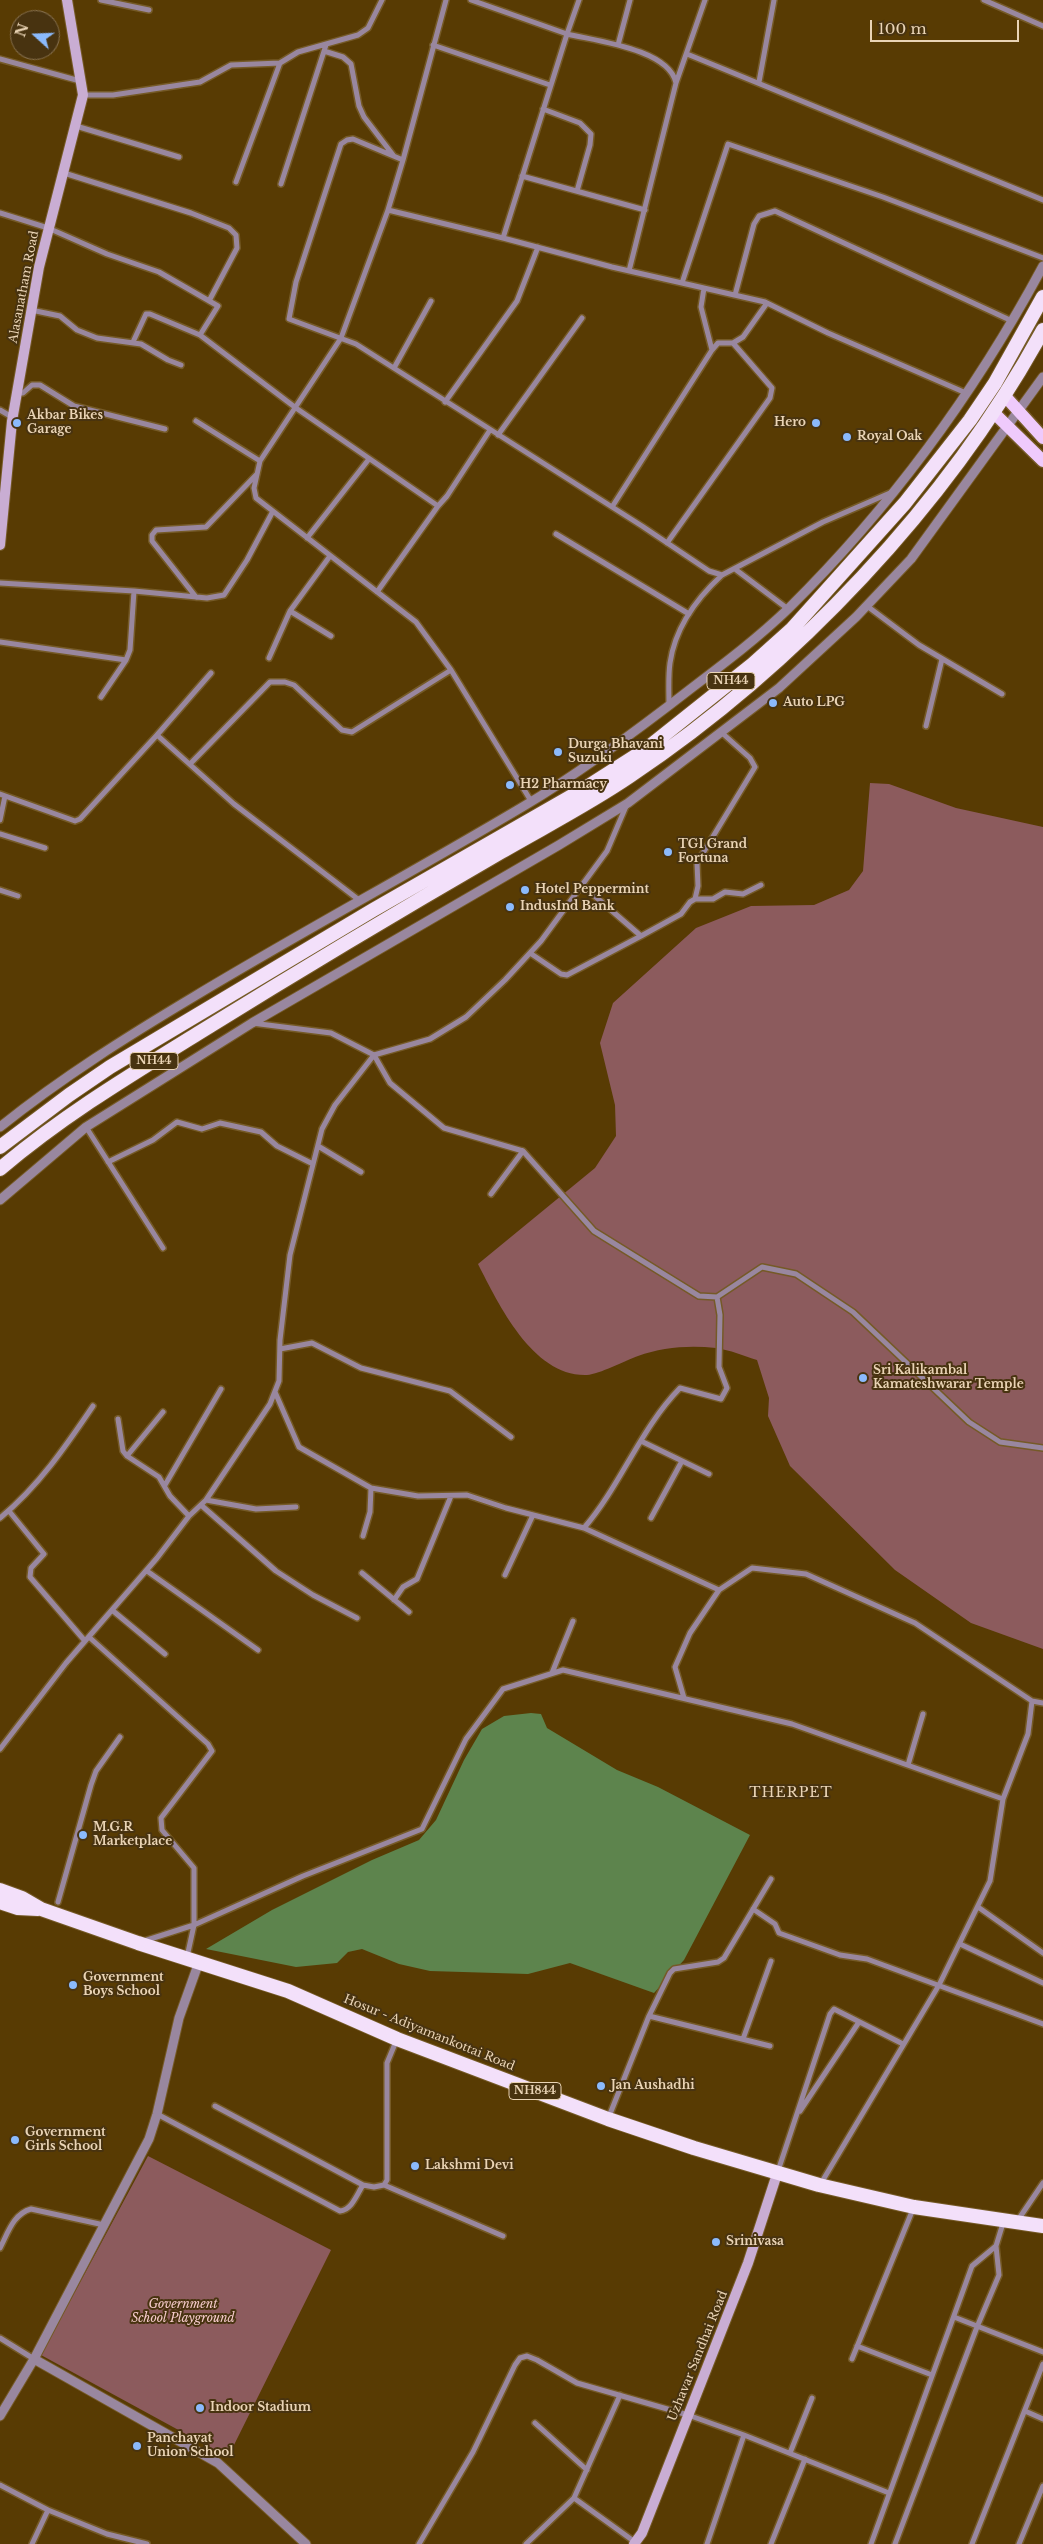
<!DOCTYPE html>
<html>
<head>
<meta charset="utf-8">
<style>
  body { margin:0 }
  #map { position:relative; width:1043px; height:2544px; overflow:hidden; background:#583b03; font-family:"Libre Baskerville",serif }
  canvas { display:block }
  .north { position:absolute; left:10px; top:10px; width:50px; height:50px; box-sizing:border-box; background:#483310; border:1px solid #897352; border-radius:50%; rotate:290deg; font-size:14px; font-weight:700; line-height:20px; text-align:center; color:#ead4b5 }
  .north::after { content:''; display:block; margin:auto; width:18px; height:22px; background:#8bbafc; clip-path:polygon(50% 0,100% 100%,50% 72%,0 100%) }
  .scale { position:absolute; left:870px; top:20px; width:149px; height:22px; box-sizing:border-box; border:2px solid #ead4b5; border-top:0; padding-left:6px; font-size:15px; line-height:18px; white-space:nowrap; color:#ead4b5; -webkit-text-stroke:4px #483310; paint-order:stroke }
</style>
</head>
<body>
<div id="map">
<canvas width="1043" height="2544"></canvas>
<div class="north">N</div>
<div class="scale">100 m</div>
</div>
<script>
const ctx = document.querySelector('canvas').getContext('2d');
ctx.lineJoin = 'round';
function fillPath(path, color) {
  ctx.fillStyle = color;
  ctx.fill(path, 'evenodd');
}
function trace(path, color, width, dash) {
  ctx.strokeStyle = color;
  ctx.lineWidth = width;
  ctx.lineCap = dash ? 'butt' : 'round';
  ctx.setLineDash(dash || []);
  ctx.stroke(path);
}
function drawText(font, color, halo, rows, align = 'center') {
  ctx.font = font + ' "Libre Baskerville",serif';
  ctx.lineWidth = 4;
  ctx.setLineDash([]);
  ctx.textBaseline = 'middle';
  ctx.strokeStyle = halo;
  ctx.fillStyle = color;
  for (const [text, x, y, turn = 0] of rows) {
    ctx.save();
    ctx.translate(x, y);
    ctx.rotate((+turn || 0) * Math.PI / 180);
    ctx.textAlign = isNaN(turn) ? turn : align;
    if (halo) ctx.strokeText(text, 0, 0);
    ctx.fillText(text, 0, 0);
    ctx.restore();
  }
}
fillPath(new Path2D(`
  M 870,783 L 889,784 L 956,808 L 1043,827 L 1043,1649 L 971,1623 L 895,1570 L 790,1466 L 768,1416 L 769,1398 L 757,1360 C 744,1356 730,1350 716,1348 C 690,1345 662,1347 638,1356 C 624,1361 600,1374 587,1375 C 533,1377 499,1305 478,1264 L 595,1168 L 616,1136 L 615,1105 L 600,1043 L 613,1003 L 696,928 L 751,906 L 814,905 L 849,890 L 863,871 Z
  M 148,2156 L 331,2250 L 228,2457 L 41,2355 Z`), '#8c5b5d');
fillPath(new Path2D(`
  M 531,1713 L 541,1714 L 547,1728 L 617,1770 L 658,1787 L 750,1835 L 684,1960 L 654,1993 L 570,1963 L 528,1974 L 430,1971 L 399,1964 L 362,1949 L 348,1952 L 337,1963 L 296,1967 L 206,1949 L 272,1910 L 372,1860 L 419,1840 L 436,1820 L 464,1760 L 482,1729 L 504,1716 Z`), '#5d844d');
const minor = new Path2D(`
  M 101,0 L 149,10
  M 471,0 L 567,34 L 503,238 L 612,267 L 765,302 L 828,333 L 966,393
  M 579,0 L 567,34 C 596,41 669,49 676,83 L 629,271
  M 984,0 L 1043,26
  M 433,45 L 550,85
  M 618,45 L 630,0
  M 324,51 L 343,57 L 351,64 L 359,106 L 364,117 L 393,155
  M 687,54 L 1043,200
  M 0,59 L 80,81
  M 759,82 L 774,0
  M 676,83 L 705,0
  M 83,95 L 113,95 L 200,82 L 231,65 L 280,63 L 298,52 L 358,35 L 368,28 L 382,0
  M 543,109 L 580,123 L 591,134 L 590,145 L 577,191
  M 76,126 L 179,157
  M 403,160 L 446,0
  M 64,173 L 191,213 L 229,228 L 236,235 L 237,248 L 209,301
  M 522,176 L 645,210
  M 236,182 L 280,63
  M 281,184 L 326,45
  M 388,210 L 341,338 L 260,461 L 254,488 L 256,498 L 416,622 L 451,670 L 531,801
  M 0,213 L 48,228 L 107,254 L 159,272 L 218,306 L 200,335 L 296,408 L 438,506 L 447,496 L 490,430
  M 503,238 L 388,210 L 403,160 L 353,139 L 347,140 L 341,144 L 296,282 L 289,319 L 356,344 L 642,526 L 709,571 L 722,575 L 823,522 L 890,493
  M 682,283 L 728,144 L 883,197 L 1043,258
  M 704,288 L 701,307 L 712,350
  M 735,295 L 754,224 L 759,216 L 775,211 L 1012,321
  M 31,310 L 60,316 L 77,330 L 97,338 L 141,344 L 168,360 L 181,365
  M 133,342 L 146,314 L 150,314 L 200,335
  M 394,368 L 431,301
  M 17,393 L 23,393 L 32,385 L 40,385 L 74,406 L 165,429
  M 445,402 L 517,301 L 538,247
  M 0,410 L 12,417
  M 196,421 L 260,461
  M 498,435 L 582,318
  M 612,507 L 712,350 L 718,343 L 733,343 L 743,337 L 767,303
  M 556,534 L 689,614
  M 307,538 L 369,459
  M 667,543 L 770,398 L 772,388 L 733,343
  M 735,569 L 788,609
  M 0,583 L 134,591 L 207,598 L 224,595 L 247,560 L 273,511
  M 377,592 L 438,506
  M 196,597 L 152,541 L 152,535 L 156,530 L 206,527 L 257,474
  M 867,606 L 919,645 L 1002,694
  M 290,611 L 331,636
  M 0,642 L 126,660
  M 269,658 L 290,611 L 330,556
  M 101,697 L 126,660 L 130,650 L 134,591
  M 669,705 C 669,692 668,677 670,663 C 675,628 697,598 722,575
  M 926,726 L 942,659
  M 157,735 L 211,673
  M 190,764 L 270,682 L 285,682 L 294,685 L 342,730 L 352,732 L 451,670
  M 0,794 L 75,821 L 80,819 L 157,735 L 234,804 L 359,900
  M 0,820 L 5,796
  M 0,834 L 45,848
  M 582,885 L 641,936 L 681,914 L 690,902 L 695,899 L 713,899 L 725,892 L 743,894 L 761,885
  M 0,890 L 18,896
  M 695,899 L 698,886 L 697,863 L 755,767 L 750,758 L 721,732
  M 530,953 L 561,974 L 567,975 L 641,936
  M 252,1023 L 331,1033 L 374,1055 L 390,1083 L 444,1128 L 523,1151 L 594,1231 L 699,1296 L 717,1297 L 762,1267 L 796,1274 L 853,1312 L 969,1422 L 1000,1442 L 1043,1448
  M 86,1127 L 163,1248
  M 318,1146 L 361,1172
  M 108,1162 L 153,1140 L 177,1122 L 202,1129 L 220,1123 L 261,1132 L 277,1146 L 313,1164
  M 491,1194 L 523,1151
  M 280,1349 L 312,1343 L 361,1368 L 450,1391 L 511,1437
  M 275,1392 L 299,1447 L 371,1488 L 418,1496 L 467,1495 L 506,1508 L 584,1528 C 621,1485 640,1429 680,1388 L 721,1399 L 727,1388 L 719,1367 L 720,1315 L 717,1297
  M 118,1419 L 123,1451 L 127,1456 L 159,1477 L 170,1496 L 189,1516
  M 641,1441 L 709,1474
  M 127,1456 L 163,1412
  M 165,1485 L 221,1389
  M 206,1500 L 256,1509 L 296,1507
  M 201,1505 L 276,1571 L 313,1595 L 357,1618
  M 9,1511 L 44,1554 L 31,1568 L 30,1577 L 85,1641
  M 0,1518 C 38,1487 66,1446 93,1406
  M 651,1518 L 682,1461
  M 584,1528 L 719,1590
  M 363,1536 L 370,1512 L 371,1488
  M 147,1571 L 258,1650
  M 362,1573 L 409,1612
  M 505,1575 L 533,1515
  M 394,1600 L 403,1587 L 417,1579 L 451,1496
  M 112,1610 L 165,1654
  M 89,1637 L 208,1744 L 212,1751 L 161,1818 L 162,1830 L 194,1868 L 194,1925 L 187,1957
  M 552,1673 L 573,1621
  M 684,1698 L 675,1667 L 690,1633 L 719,1590 L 752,1568 L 806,1574 L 915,1623 L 1032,1701 L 1028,1734 L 1003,1799
  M 1032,1701 L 1043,1703
  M 0,1749 L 66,1663 L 157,1558 L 189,1516 L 206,1500 L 270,1404 L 279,1381 L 280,1340 L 290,1255 L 322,1129 L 335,1105 L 374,1055 L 430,1039 L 466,1017 L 505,980 L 541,941 L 607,851 L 627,804
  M 908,1765 L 923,1714
  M 58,1902 L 91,1785 L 96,1771 L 120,1737
  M 978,1907 L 1043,1953
  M 753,1909 L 775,1924 L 779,1933 L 840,1955 L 867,1959 L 1043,2024
  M 144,1941 L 194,1925 L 303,1876 L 422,1829 L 466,1739 L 503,1689 L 563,1670 L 792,1724 L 1003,1799 L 990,1881 L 939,1985 L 820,2185
  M 960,1944 L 1043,1983
  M 649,2016 L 770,2046
  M 743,2039 L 771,1961
  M 215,2106 L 363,2185
  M 800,2111 L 859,2022
  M 157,2114 L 340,2211 C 352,2210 357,2194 363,2185 L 374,2187 L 384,2185 L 387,2180 L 387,2063 L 397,2039
  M 608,2119 L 649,2016 L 670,1973 L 674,1969 L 718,1962 L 724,1958 L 771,1879
  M 778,2171 L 830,2014 L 834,2009 L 903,2044
  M 384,2185 L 503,2236
  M 1018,2220 L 1043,2183
  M 0,2248 C 8,2233 13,2214 31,2209 L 104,2225
  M 954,2317 L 1043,2352
  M 0,2338 L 34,2359
  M 857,2346 L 932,2375
  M 852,2359 L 913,2209
  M 1025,2411 L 1043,2419
  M 535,2423 L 587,2470
  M 790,2453 L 812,2398
  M 0,2485 L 48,2510 L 32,2544
  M 574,2498 L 635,2542
  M 48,2510 L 107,2534 L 147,2544
  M 419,2544 L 473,2452 L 515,2365 L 520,2358 L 527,2356 L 537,2360 L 577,2383 L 688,2415 L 744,2435 L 889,2493
  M 526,2544 L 574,2498 L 620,2395
  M 707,2544 L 744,2435
  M 771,2544 L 805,2459
  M 871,2544 L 972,2266 L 996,2246
  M 895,2544 L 977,2327 L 999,2275 L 996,2246 L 1004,2220
  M 972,2544 L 1043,2364
  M 1019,2544 L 1043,2486`);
const tertiary = new Path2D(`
  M 0,1127 C 61,1078 128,1036 195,996 C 303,931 415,871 524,806 C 583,771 639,729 693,687 C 726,662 759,637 789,608 C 890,508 976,391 1043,266
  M 0,1200 L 86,1127 L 252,1023 L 559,845 L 628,803 L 779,688 L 856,617 L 911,559 L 1043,377
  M 34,2359 L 218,2463 L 306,2544
  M 0,2416 L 34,2359 L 149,2139 L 157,2114 L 179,2018 L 199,1962`);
const secondary = new Path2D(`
  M 0,545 L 12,421 L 39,267 L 83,95 L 67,0
  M 634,2544 L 642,2533 L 748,2263 L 777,2174`);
const primary = new Path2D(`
  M 1004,395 L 1043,438
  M 993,412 L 1043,461`);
const trunk = new Path2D(`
  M 0,1147 L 69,1095 L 110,1067 L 373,910 L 584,789 L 645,750 L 753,664 L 792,629 L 905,503 L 970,420 L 995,383 L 1043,297
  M 0,1169 C 61,1117 129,1076 197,1034 C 297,972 399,911 501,852 C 544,827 589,804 630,776 C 794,666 948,504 1043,330
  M 0,1890 L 22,1898 L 41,1909 L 138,1943 L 288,1991 L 397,2039 L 608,2119 L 694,2148 L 819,2185 L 914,2207 L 1043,2226
  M 0,1902 L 18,1908 L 38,1909`);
trace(minor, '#755a27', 8);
trace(tertiary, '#755a27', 11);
trace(secondary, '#755a27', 12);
trace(primary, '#755a27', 15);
trace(trunk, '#755a27', 16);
trace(minor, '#99879f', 5);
trace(tertiary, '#99879f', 9);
trace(secondary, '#c9add3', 10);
trace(primary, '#efcafc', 12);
trace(trunk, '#f3e0fa', 14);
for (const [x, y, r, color] of [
  [17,423,5,"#8bbafc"],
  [816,423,5,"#8bbafc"],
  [847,437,5,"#8bbafc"],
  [773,703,5,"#8bbafc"],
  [558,752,5,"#8bbafc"],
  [510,785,5,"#8bbafc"],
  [668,852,5,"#8bbafc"],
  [525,890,5,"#8bbafc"],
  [510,907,5,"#8bbafc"],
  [863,1378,5,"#8bbafc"],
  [83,1835,5,"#8bbafc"],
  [73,1985,5,"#8bbafc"],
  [601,2086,5,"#8bbafc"],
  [15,2140,5,"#8bbafc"],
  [415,2166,5,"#8bbafc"],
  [716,2242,5,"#8bbafc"],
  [200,2408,5,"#8bbafc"],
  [137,2446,5,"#8bbafc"]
]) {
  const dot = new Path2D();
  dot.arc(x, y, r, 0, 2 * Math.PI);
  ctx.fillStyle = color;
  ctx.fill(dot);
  trace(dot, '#483310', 2);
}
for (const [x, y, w] of [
  [731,681,48],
  [154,1061,48],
  [535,2091,52]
]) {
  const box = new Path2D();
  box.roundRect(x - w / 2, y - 8.5, w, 17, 4);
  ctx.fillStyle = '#483310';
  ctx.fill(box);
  trace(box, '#ead4b5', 1);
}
drawText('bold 11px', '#ead4b5', null, [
  ["NH44",731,681],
  ["NH44",154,1061],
  ["NH844",535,2091]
]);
drawText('12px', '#ead4b5', '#483310', [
  ["Alasanatham Road",24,287,-79],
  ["Hosur - Adiyamankottai Road",429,2033,22],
  ["Uzhavar Sandhai Road",698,2356,-68]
]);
drawText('bold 12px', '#ead4b5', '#483310', [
  ["Akbar Bikes",27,416],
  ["Garage",27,430],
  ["Hero",806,423,"right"],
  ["Royal Oak",857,437],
  ["Auto LPG",783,703],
  ["Durga Bhavani",568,745],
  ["Suzuki",568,759],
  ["H2 Pharmacy",520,785],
  ["TGI Grand",678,845],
  ["Fortuna",678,859],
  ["Hotel Peppermint",535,890],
  ["IndusInd Bank",520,907],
  ["Sri Kalikambal",873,1371],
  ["Kamateshwarar Temple",873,1385],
  ["M.G.R",93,1828],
  ["Marketplace",93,1842],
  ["Government",83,1978],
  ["Boys School",83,1992],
  ["Jan Aushadhi",611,2086],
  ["Government",25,2133],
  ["Girls School",25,2147],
  ["Lakshmi Devi",425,2166],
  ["Srinivasa",726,2242],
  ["Indoor Stadium",210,2408],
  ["Panchayat",147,2439],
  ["Union School",147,2453]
], 'left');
drawText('italic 12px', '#f6cbcc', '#483310', [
  ["Government",183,2305],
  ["School Playground",183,2319]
]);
ctx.letterSpacing = '1px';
drawText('14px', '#ead4b5', '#483310', [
  ["THERPET",791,1793]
]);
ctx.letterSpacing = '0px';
</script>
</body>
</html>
